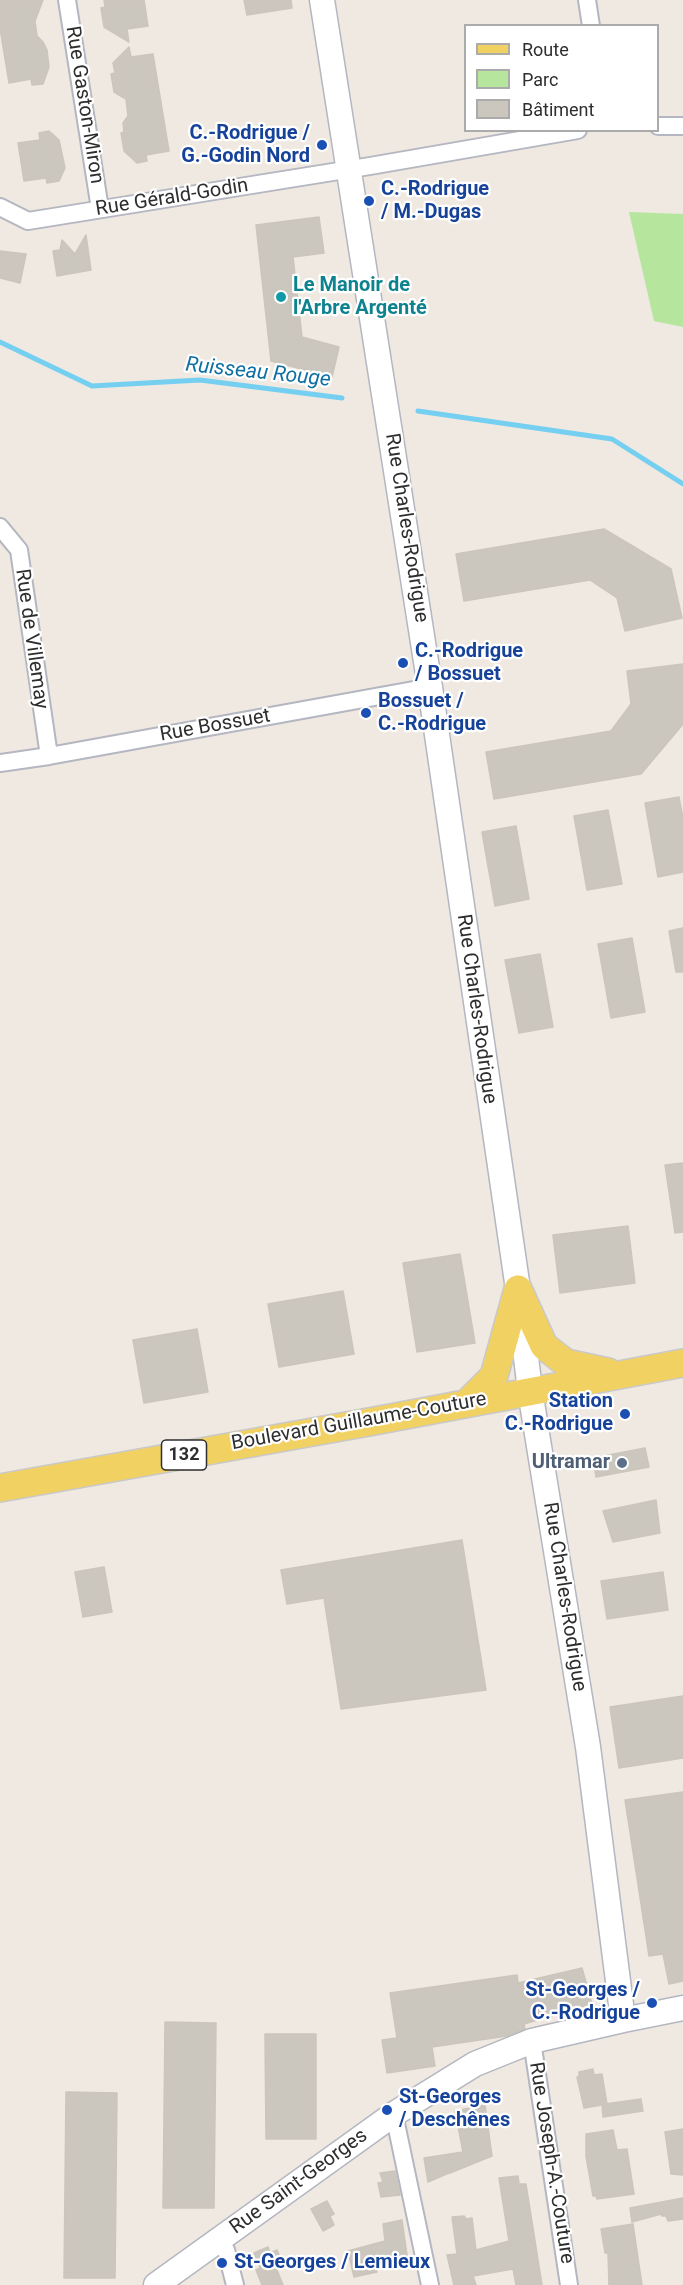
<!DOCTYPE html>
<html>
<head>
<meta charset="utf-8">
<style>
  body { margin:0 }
  #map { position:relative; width:683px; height:2285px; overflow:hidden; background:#efe9e1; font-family:Roboto,sans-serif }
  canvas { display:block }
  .legend { position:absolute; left:464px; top:24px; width:195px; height:108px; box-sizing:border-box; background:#fff; border:2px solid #ababab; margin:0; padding:8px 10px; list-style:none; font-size:18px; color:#2e2e2e }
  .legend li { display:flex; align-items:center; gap:12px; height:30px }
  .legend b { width:30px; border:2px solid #ababab }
</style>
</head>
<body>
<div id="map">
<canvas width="683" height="2285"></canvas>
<ul class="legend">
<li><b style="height:8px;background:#f2d163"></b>Route</li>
<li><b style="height:16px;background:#b6e59e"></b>Parc</li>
<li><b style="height:16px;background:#cbc7bf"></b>Bâtiment</li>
</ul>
</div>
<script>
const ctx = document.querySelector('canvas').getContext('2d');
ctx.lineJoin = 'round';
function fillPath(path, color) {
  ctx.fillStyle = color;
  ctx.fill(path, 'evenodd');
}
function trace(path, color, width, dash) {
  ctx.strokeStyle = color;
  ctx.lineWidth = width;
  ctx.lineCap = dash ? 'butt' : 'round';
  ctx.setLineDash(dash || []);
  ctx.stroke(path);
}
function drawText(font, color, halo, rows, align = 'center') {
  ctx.font = font + ' Roboto,sans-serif';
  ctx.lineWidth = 4.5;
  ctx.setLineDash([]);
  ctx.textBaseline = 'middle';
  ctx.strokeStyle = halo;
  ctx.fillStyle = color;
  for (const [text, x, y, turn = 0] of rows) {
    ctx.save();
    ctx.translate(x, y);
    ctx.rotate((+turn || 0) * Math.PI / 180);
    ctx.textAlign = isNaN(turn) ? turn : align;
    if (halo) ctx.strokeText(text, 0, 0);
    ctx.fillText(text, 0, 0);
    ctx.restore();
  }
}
fillPath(new Path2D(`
  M 629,212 L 683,214 L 683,327 L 654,321 Z`), '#b6e59e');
trace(new Path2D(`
  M 0,342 L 92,386 L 200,380 L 342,398
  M 418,411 L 612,439 L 683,484`), '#75cff0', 5);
const building = new Path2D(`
  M 0,0 L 43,0 L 35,21 L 37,36 L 43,42 L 47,50 L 49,67 L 43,84 L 32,85 L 31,79 L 9,83 L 0,28 Z
  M 104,0 L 144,0 L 148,26 L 127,29 L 129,42 L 104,27 L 101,8 L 105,7 Z
  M 244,0 L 291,0 L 292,8 L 247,15 Z
  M 129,47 L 131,57 L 153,54 L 169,151 L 146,155 L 147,161 L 137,163 L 124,151 L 121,133 L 124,132 L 123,123 L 128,116 L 127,108 L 126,99 L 114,92 L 111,74 L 115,73 L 113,63 Z
  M 49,131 L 59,140 L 65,168 L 59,181 L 47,183 L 46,178 L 24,181 L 18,143 L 40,140 L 39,133 Z
  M 319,217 L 324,253 L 293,257 L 302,337 L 339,347 L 332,377 L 271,361 L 256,225 Z
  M 86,235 L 91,270 L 57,276 L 53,251 L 60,250 L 62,240 L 75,254 Z
  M 0,251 L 26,254 L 20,283 L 0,278 Z
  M 604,529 L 671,569 L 682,618 L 625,631 L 617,598 L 590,580 L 464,601 L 456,554 Z
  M 683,664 L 683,724 L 641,774 L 494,799 L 486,752 L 611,731 L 631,704 L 627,671 Z
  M 679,797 L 683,818 L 683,872 L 658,877 L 645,803 Z
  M 608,810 L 622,884 L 587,890 L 574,816 Z
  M 516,826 L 529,899 L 495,906 L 482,832 Z
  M 683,928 L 683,972 L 676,972 L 669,931 Z
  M 632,938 L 645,1012 L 611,1018 L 598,944 Z
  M 540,954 L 553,1027 L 519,1033 L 505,960 Z
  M 683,1163 L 683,1232 L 675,1233 L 665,1165 Z
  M 628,1226 L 635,1283 L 560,1293 L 553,1235 Z
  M 460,1254 L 475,1343 L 417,1352 L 403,1263 Z
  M 343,1291 L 354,1354 L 279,1367 L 268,1304 Z
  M 197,1329 L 208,1392 L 144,1403 L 133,1340 Z
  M 645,1448 L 649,1467 L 596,1477 L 593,1458 Z
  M 656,1500 L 660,1533 L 613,1542 L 603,1511 Z
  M 462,1540 L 486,1690 L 341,1709 L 324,1598 L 287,1604 L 281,1570 Z
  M 104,1567 L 112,1612 L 83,1617 L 75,1572 Z
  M 663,1572 L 668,1610 L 607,1619 L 601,1581 Z
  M 683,1696 L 683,1758 L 619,1768 L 610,1707 Z
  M 683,1792 L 683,1981 L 669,1984 L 663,1954 L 649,1956 L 625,1800 Z
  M 582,1968 L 592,2004 L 524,2024 L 525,2029 L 507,2036 L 432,2047 L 435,2066 L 387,2073 L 382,2040 L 397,2038 L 390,1993 L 517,1975 L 518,1983 Z
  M 165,2022 L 216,2023 L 214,2208 L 163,2208 Z
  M 265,2034 L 316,2034 L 316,2139 L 266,2139 Z
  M 593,2069 L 594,2075 L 602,2074 L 607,2104 L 605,2104 L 641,2099 L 643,2111 L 603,2117 L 602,2105 L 584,2108 L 577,2077 L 579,2077 L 579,2072 Z
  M 66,2092 L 117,2093 L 115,2278 L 64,2278 Z
  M 485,2105 L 492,2156 L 450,2173 L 448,2171 L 449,2173 L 428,2182 L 424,2158 L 463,2152 L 455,2111 Z
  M 683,2129 L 683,2175 L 671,2174 L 665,2132 Z
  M 613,2130 L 617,2150 L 627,2149 L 634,2194 L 597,2199 L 596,2196 L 593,2196 L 586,2156 L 586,2134 Z
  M 395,2171 L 400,2195 L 381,2197 L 378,2183 L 383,2182 L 380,2173 Z
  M 518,2176 L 519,2184 L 526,2184 L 542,2285 L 516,2285 L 513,2269 L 473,2276 L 476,2285 L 454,2285 L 447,2255 L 457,2254 L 452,2217 L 464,2216 L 466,2219 L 472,2218 L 476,2250 L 509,2241 L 499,2178 Z
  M 683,2198 L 683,2219 L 668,2221 L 666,2216 L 662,2216 L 661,2214 L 632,2222 L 630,2208 Z
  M 327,2201 L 334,2214 L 330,2216 L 334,2225 L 323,2231 L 311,2209 Z
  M 402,2220 L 408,2262 L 375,2266 L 377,2272 L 354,2277 L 348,2251 L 385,2241 L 383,2224 Z
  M 633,2224 L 642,2285 L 609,2285 L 608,2253 L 605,2253 L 601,2229 Z
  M 268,2247 L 270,2253 L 277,2250 L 282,2262 L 275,2265 L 283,2285 L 262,2285 L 256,2270 L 260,2268 L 254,2253 Z`);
fillPath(building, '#cbc7bf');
trace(building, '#cbc5ba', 1.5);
const street = new Path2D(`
  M 67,0 L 100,209
  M 587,0 L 591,26
  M 658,126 L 683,126
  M 0,207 L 28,221 L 370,166 L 578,130
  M 0,527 L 19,550 L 49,756
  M 0,763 L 49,756 L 430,687
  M 532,2041 L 569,2285
  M 394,2114 L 430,2285
  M 218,2240 L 226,2250 L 235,2285`);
const secondary = new Path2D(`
  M 322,0 L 430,687 L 518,1289 L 530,1391 L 588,1747 L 623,2020
  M 156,2285 L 394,2114 L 475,2064 L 532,2041 L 623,2020 L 683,2008`);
const primary = new Path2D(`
  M 518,1289 L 544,1346 L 566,1363 L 608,1372
  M 468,1402 L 494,1376 L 518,1289
  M 0,1488 L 369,1422 L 683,1363`);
trace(street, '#b4b7c1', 20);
trace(secondary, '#b4b7c1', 27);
trace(primary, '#c9c9c9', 30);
trace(street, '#fff', 16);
trace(secondary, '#fff', 24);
trace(primary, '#f2d163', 27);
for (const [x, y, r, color] of [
  [322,145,6,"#1a4fb4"],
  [369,201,6,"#1a4fb4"],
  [281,297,6,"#0f9aa8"],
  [403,663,6,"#1a4fb4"],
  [366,713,6,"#1a4fb4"],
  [625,1414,6,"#1a4fb4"],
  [622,1463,6,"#5c6f8a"],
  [652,2003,6,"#1a4fb4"],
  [387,2110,6,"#1a4fb4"],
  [222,2263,6,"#1a4fb4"]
]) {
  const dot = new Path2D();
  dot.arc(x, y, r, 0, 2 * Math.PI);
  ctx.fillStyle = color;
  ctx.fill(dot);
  trace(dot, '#fff', 2);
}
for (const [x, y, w] of [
  [184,1455,45]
]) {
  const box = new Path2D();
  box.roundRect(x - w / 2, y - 15, w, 30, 4.5);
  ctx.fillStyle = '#fff';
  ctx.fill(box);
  trace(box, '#2e2e2e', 1.5);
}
drawText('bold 18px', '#2e2e2e', null, [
  ["132",184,1455]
]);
drawText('20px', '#2e2e2e', '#fff', [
  ["Rue Gaston-Miron",84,105,81],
  ["Rue Gérald-Godin",172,198,-9],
  ["Rue Charles-Rodrigue",406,528,81],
  ["Rue de Villemay",31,639,82],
  ["Rue Bossuet",215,726,-10],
  ["Rue Charles-Rodrigue",476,1009,82],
  ["Boulevard Guillaume-Couture",359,1422,-10],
  ["Rue Charles-Rodrigue",564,1597,81],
  ["Rue Joseph-A.-Couture",551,2163,81],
  ["Rue Saint-Georges",299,2182,-36]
]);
drawText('bold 20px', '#164399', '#fff', [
  ["C.-Rodrigue /",310,134,"right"],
  ["G.-Godin Nord",310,157,"right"],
  ["C.-Rodrigue",381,190],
  ["/ M.-Dugas",381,213],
  ["C.-Rodrigue",415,652],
  ["/ Bossuet",415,675],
  ["Bossuet /",378,702],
  ["C.-Rodrigue",378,725],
  ["Station",613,1402,"right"],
  ["C.-Rodrigue",613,1425,"right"],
  ["St-Georges /",640,1991,"right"],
  ["C.-Rodrigue",640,2014,"right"],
  ["St-Georges",399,2098],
  ["/ Deschênes",399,2121],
  ["St-Georges / Lemieux",234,2263]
], 'left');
drawText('bold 20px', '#0d838f', '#fff', [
  ["Le Manoir de",293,286],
  ["l'Arbre Argenté",293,309]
], 'left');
drawText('bold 20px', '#4e5e75', '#fff', [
  ["Ultramar",610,1463]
], 'right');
drawText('italic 21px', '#0d6fa3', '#fff', [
  ["Ruisseau Rouge",258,373,6]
]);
</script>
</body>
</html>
